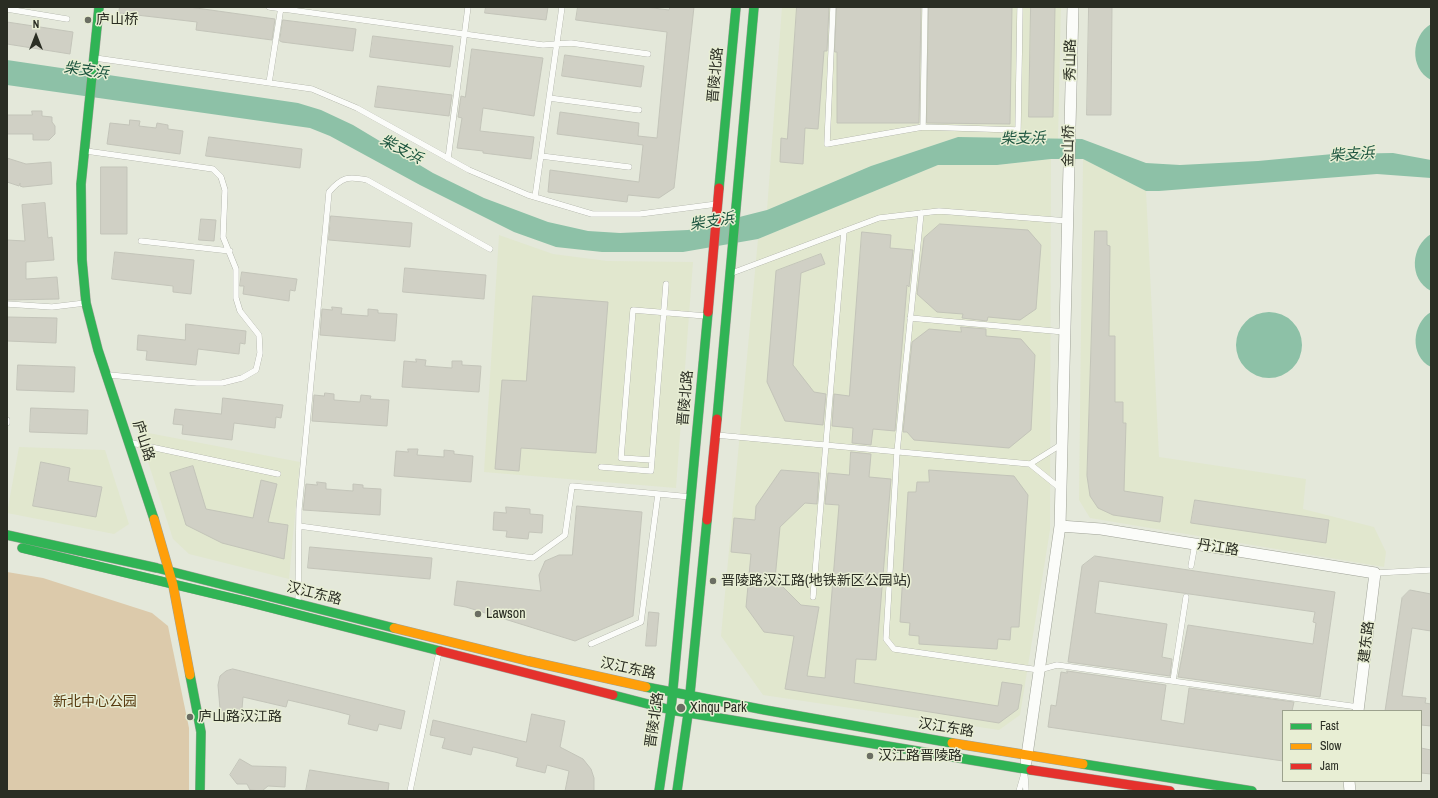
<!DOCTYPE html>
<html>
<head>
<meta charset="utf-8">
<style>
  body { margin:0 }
  #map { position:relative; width:1438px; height:798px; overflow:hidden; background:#e4e8da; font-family:"Archivo Narrow",sans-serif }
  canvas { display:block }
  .frame { position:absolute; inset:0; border:8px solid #2a2d23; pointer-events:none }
  .legend { position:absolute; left:1282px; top:710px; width:140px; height:72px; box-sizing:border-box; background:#e8eed4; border:1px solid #9ca18d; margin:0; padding:5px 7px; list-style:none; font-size:12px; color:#2a2d23 }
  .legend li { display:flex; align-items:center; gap:8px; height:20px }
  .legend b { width:20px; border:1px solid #9ca18d }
  .north { position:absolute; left:16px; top:16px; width:40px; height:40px; -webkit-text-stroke:3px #e8eed4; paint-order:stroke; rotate:0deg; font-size:11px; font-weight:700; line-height:16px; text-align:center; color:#2a2d23 }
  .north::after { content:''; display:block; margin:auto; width:14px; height:18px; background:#2a2d23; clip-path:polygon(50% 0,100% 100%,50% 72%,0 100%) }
</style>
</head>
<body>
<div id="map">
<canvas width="1438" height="798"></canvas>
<div class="frame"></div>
<ul class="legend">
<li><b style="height:5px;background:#30b455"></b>Fast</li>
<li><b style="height:5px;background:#ff9f0a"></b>Slow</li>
<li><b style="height:5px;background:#e5322d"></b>Jam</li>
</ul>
<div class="north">N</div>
</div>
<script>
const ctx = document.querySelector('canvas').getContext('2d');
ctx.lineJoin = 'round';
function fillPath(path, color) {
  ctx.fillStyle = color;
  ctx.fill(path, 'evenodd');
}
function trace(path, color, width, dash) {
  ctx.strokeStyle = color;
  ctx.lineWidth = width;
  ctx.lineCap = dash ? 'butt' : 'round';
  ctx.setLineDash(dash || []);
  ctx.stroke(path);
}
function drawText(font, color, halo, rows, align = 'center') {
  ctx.font = font + ' "Archivo Narrow","Noto Sans SC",sans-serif';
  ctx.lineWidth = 3;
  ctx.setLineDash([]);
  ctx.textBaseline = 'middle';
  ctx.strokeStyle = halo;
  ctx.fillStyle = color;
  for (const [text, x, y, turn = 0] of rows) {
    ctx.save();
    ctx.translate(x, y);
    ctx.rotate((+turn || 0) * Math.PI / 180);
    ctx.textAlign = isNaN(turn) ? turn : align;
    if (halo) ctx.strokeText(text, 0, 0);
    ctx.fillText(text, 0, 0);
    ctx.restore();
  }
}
fillPath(new Path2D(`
  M 782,7 L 1061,7 L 1058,139 L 958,137 L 871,166 L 767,210 Z
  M 1051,159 L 1050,530 L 1020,715 L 999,730 L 763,695 L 721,636 L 758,239 L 938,165 L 997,165 Z
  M 1083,159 L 1146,191 L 1159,457 L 1306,479 L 1303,509 L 1374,527 L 1386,552 L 1384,567 L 1090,518 L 1079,500 Z
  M 499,235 L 553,254 L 607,261 L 693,262 L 676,488 L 484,472 Z
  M 138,431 L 300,462 L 289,579 L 189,554 L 173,539 Z
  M 19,447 L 105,450 L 129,524 L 114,534 L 7,513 Z`), '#e1e7ce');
fillPath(new Path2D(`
  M 7,572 L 43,578 L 152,613 L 168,626 L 189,728 L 189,791 L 7,791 Z`), '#dccaab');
fillPath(new Path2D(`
  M 1431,24 L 1431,80 C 1409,68 1411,36 1431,24 Z
  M 7,60 L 298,103 L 321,110 L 353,125 L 433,173 L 484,198 L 548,222 L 588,231 L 620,233 L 688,230 L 767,210 L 871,166 L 958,137 L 1082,139 L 1146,163 L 1180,165 L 1258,161 L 1333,154 L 1393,153 L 1431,160 L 1431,178 L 1377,174 L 1159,191 L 1146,191 L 1083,159 L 1051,159 L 997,165 L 938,165 L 758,239 L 683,252 L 602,252 L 556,247 L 514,232 L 420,185 L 330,136 L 310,128 L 7,85 Z
  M 1431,234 L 1431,291 C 1408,279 1411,246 1431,234 Z
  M1236 345a33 33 0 1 1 66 0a33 33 0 1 1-66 0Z
  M 1431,312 L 1431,367 C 1409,356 1412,323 1431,312 Z`), '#8dc1a7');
const building = new Path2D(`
  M 120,7 L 189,7 L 275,19 L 272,40 L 196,30 L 197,22 L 119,13 Z
  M 486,7 L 548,7 L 546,20 L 485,13 Z
  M 578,7 L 645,7 L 669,10 L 670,7 L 694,7 L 674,188 L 659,198 L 628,195 L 627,202 L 548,192 L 550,170 L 639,182 L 643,145 L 557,134 L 560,112 L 639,123 L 638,136 L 657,138 L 667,32 L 576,20 Z
  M 797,7 L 829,7 L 827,51 L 824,51 L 818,129 L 805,128 L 803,164 L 780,162 L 781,138 L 787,139 Z
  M 837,7 L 921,7 L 919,123 L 837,123 L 837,52 L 835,52 Z
  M 929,7 L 1012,7 L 1010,124 L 927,123 Z
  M 1031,7 L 1055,7 L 1053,117 L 1029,117 Z
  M 1089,7 L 1112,7 L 1111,115 L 1087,115 Z
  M 283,20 L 356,29 L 353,51 L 282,42 L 280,41 Z
  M 7,22 L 73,32 L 70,54 L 7,44 Z
  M 373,36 L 453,46 L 450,67 L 370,57 Z
  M 472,49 L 543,58 L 534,116 L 483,108 L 480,131 L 534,137 L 531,159 L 483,153 L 483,151 L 457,148 L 462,118 L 458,117 L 461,96 L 465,97 Z
  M 565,55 L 644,66 L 641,87 L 562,76 Z
  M 378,86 L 452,95 L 449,116 L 375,107 Z
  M 32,111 L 42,111 L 42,116 L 52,117 L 52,122 L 55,126 L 55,134 L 49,140 L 33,140 L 33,134 L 7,134 L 7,115 L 32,115 Z
  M 130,120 L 140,121 L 139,126 L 156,128 L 157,123 L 168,125 L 168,129 L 183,131 L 180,154 L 107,144 L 110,123 L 129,125 Z
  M 209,137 L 302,149 L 300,168 L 206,156 Z
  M 7,158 L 26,164 L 51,162 L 52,184 L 23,187 L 20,186 L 20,183 L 19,186 L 7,182 Z
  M 101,167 L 127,167 L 127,234 L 101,234 Z
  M 45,203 L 48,238 L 52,237 L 54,260 L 26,262 L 26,279 L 57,277 L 59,299 L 7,300 L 7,240 L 25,241 L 22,205 Z
  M 331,216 L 412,223 L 410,247 L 329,240 Z
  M 201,219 L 216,220 L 214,241 L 199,240 Z
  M 940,224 L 1028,230 L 1041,245 L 1036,309 L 1020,320 L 988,317 L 987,321 L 962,318 L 963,314 L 937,312 L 917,294 L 924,238 Z
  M 1095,231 L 1107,231 L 1107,245 L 1110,246 L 1109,336 L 1115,336 L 1115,402 L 1123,402 L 1123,423 L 1126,423 L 1124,491 L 1163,497 L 1160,522 L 1113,515 L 1098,508 L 1090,496 L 1087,476 Z
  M 862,232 L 891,235 L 890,248 L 913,250 L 909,287 L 907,285 L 895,431 L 873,429 L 871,445 L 852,443 L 853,428 L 832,426 L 834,394 L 849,396 Z
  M 115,252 L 194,260 L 191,294 L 173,292 L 173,286 L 112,279 Z
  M 821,254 L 825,264 L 801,273 L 793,365 L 814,392 L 826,394 L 823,425 L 785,421 L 767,382 L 776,271 Z
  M 405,268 L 486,275 L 484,299 L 403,292 Z
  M 242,272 L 297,279 L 295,291 L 290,290 L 289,301 L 243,294 L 244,286 L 240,286 Z
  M 533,296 L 608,302 L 596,453 L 521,448 L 519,471 L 495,469 L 502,380 L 526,381 Z
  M 332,307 L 342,308 L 341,314 L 368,316 L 368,309 L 378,310 L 378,313 L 397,314 L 395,341 L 320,335 L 322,309 L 332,310 Z
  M 7,317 L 57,318 L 56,343 L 7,341 Z
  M 186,324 L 246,331 L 245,344 L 240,343 L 239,354 L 198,349 L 196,365 L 146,360 L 147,351 L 137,350 L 138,335 L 185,340 Z
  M 961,327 L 986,329 L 986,336 L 1021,339 L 1035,355 L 1031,430 L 1009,448 L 914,440 L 907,432 L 903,432 L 912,342 L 929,329 L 961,332 Z
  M 416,359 L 426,360 L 425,366 L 452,368 L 452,361 L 462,361 L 462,365 L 481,366 L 479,392 L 402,387 L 404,361 L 416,362 Z
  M 18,365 L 75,367 L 74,392 L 17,390 Z
  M 325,393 L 334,394 L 334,400 L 360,402 L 361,395 L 371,396 L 370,399 L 389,400 L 387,426 L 312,421 L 314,395 L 324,396 Z
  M 223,398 L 283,405 L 281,418 L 276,417 L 275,428 L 234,423 L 232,440 L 182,434 L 183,425 L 173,424 L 175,409 L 221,414 Z
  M 31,408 L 88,410 L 87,434 L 30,432 Z
  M 408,449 L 418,449 L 417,455 L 444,457 L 444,450 L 454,451 L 454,454 L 473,456 L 471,482 L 394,476 L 396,451 L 408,452 Z
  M 851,452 L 871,454 L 869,477 L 891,479 L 876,660 L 856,659 L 854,683 L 998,706 L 1002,682 L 1022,685 L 1018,709 L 999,723 L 785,689 L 794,636 L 764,632 L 746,607 L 751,554 L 731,552 L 734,518 L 755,520 L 756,506 L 781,470 L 819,473 L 817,504 L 805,503 L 780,527 L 775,579 L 801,605 L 819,607 L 807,676 L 825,678 L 839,505 L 825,504 L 828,473 L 849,475 Z
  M 41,462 L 70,468 L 68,481 L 102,487 L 96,517 L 33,506 Z
  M 193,466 L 206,509 L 253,518 L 261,480 L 277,484 L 268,522 L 288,525 L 284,559 L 222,543 L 186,525 L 170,473 Z
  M 929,470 L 1014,476 L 1028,495 L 1019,627 L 1011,627 L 1010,640 L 998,639 L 997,649 L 919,644 L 919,636 L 909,635 L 910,623 L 900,622 L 908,492 L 916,492 L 917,482 L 929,482 Z
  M 317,482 L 326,483 L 326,489 L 353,491 L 353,484 L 363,485 L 363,488 L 381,489 L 380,515 L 303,510 L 306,484 L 317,485 Z
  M 1195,500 L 1329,520 L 1326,543 L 1191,523 Z
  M 577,506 L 642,512 L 633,616 L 575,641 L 466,607 L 454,605 L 457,581 L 541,591 L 539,575 L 545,561 L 559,555 L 572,555 Z
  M 506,507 L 530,509 L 530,514 L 543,515 L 542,533 L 529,532 L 528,539 L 506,537 L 507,531 L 493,530 L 494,512 L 506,513 Z
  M 310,547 L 432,558 L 430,579 L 308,568 Z
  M 1095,556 L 1335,592 L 1320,697 L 1178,677 L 1188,625 L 1313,644 L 1316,623 L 1313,622 L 1315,612 L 1099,581 L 1095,613 L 1167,624 L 1162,657 L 1172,659 L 1170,676 L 1068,662 L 1082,566 Z
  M 1410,590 L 1431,594 L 1431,631 L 1412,628 L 1402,696 L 1426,698 L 1425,703 L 1431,704 L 1431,726 L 1421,725 L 1421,711 L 1385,711 L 1402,598 Z
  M 649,612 L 659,613 L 656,646 L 646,646 Z
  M 233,669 L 405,711 L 401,729 L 379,724 L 377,731 L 348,724 L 350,715 L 335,711 L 288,700 L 286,707 L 243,697 L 241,721 L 221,721 L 218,685 L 220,676 L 226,671 Z
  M 1067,671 L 1166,685 L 1161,720 L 1184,724 L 1189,688 L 1294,702 L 1292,711 L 1283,711 L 1283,761 L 1048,727 L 1051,705 L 1056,706 L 1061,672 L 1067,673 Z
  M 532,714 L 565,721 L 560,747 L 583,759 L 591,769 L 594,778 L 594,791 L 565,791 L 569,771 L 547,765 L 545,773 L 516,766 L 518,758 L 495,752 L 473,747 L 471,755 L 442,748 L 445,738 L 430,735 L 433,720 L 526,742 Z
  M 1421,748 L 1431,750 L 1431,774 L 1421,773 Z
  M 240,759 L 252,766 L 286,767 L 285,787 L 268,786 L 262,791 L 250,790 L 247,784 L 237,784 L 230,775 Z
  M 310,770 L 389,783 L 388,791 L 306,791 Z`);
fillPath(building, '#d0d0c5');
trace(building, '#c3c4b9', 1);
const lane = new Path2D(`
  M 269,7 L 543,45 L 571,43 L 648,54
  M 833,7 L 827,144 L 923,127 L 1018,130 L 1020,7
  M 7,9 L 67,19
  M 95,58 L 312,89 L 357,108 L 469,170 L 528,195 L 592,214 L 640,214 L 717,204
  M 269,83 L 281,7
  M 549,98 L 639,110
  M 923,127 L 925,7
  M 86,151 L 213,169 L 221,177 L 225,190 L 223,237 L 236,269 L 236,298 L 240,311 L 259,335 L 260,353 L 256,370 L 242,378 L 222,383 L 197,383 L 109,375
  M 541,156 L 629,167
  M 448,159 L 468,7
  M 535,197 L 562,7
  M 921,213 L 897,452 L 886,639 L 894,649 L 1039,670 L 1057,665 L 1358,707
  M 141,241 L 230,251
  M 732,273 L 879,218 L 939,211 L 1068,221
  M 7,304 L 52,307 L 85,303
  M 910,318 L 1065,332
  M 7,420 L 7,423
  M 716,435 L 1030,464 L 1061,489
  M 132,443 L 278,474
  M 652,460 L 621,458 L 633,310 L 706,316
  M 1030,464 L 1062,444
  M 601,467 L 651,471 L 666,284
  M 299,526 L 533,558 L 565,535 L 572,486 L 691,497
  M 1191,566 L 1195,544
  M 1375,573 L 1431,570
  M 813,597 L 844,231
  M 298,604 L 299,509 L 329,192 C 342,177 348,176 367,180 L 490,249
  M 591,644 L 641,622 L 658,494
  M 1173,681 L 1186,597
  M 1025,776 L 1026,791
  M 410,791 L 439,652
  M 1019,791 L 1025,770`);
const street = new Path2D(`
  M 1060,526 L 1101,529 L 1375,573 L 1358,711
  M 1026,762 L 1060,526 L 1073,7
  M 1349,781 L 1350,791`);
const fast = new Path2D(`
  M 99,7 L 81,184 L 82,260 L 86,303 L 98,350 L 154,519
  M 719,188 L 736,7
  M 717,419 L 754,7
  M 7,535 L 157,568 L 394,628
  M 22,548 L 248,602 L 440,651
  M 190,675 L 201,732 L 200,791
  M 646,687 L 765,710 L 952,743
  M 613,695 L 671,710 L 1031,770
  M 1083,764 L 1252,791
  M 659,791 L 671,710 L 708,312
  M 677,791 L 688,714 L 707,520`);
const slow = new Path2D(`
  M 154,519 L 173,585 L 190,675
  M 394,628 L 528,661 L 646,687
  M 952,743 L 1083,764`);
const jam = new Path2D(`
  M 708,312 L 719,188
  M 707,520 L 717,419
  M 440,651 L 613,695
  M 1031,770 L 1170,791`);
trace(lane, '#9fa297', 6);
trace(street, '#9fa297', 12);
trace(fast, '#9fa297', 10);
trace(slow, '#9fa297', 10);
trace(jam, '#9fa297', 10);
trace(lane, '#fbfcf9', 5.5);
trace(street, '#fbfcf9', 11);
trace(fast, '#30b455', 9);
trace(slow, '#ff9f0a', 9);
trace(jam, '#e5322d', 9);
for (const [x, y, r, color] of [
  [88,20,4,"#6b6e63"],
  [713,581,4,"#6b6e63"],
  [478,614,4,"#6b6e63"],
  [681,708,5,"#6b6e63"],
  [190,717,4,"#6b6e63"],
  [870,756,4,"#6b6e63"]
]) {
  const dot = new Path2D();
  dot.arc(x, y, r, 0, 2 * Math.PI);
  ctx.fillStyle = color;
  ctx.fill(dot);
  trace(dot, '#e8eed4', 1.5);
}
drawText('14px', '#2a2d23', '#e8eed4', [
  ["庐山桥",96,20],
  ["晋陵路汉江路(地铁新区公园站)",721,581],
  ["Lawson",486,614],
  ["Xinqu Park",690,708],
  ["庐山路汉江路",198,717],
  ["汉江路晋陵路",878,756]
], 'left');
drawText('14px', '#2a2d23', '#e8eed4', [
  ["秀山路",1071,60,-89],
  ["晋陵北路",716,75,-85],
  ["金山桥",1069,146,-89],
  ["晋陵北路",686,398,-85],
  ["庐山路",143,441,72],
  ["丹江路",1218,548,9],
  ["汉江东路",314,594,14],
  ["建东路",1367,642,-83],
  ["汉江东路",628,669,12],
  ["晋陵北路",655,720,-82],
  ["汉江东路",946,728,9]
]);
drawText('14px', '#583b10', '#e8eed4', [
  ["新北中心公园",95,702]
]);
drawText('italic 15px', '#1b543e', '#e8eed4', [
  ["柴支浜",86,71,8],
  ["柴支浜",1023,139,-1],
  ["柴支浜",401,150,28],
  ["柴支浜",1352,155,-4],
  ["柴支浜",712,222,-9]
]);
</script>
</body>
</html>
